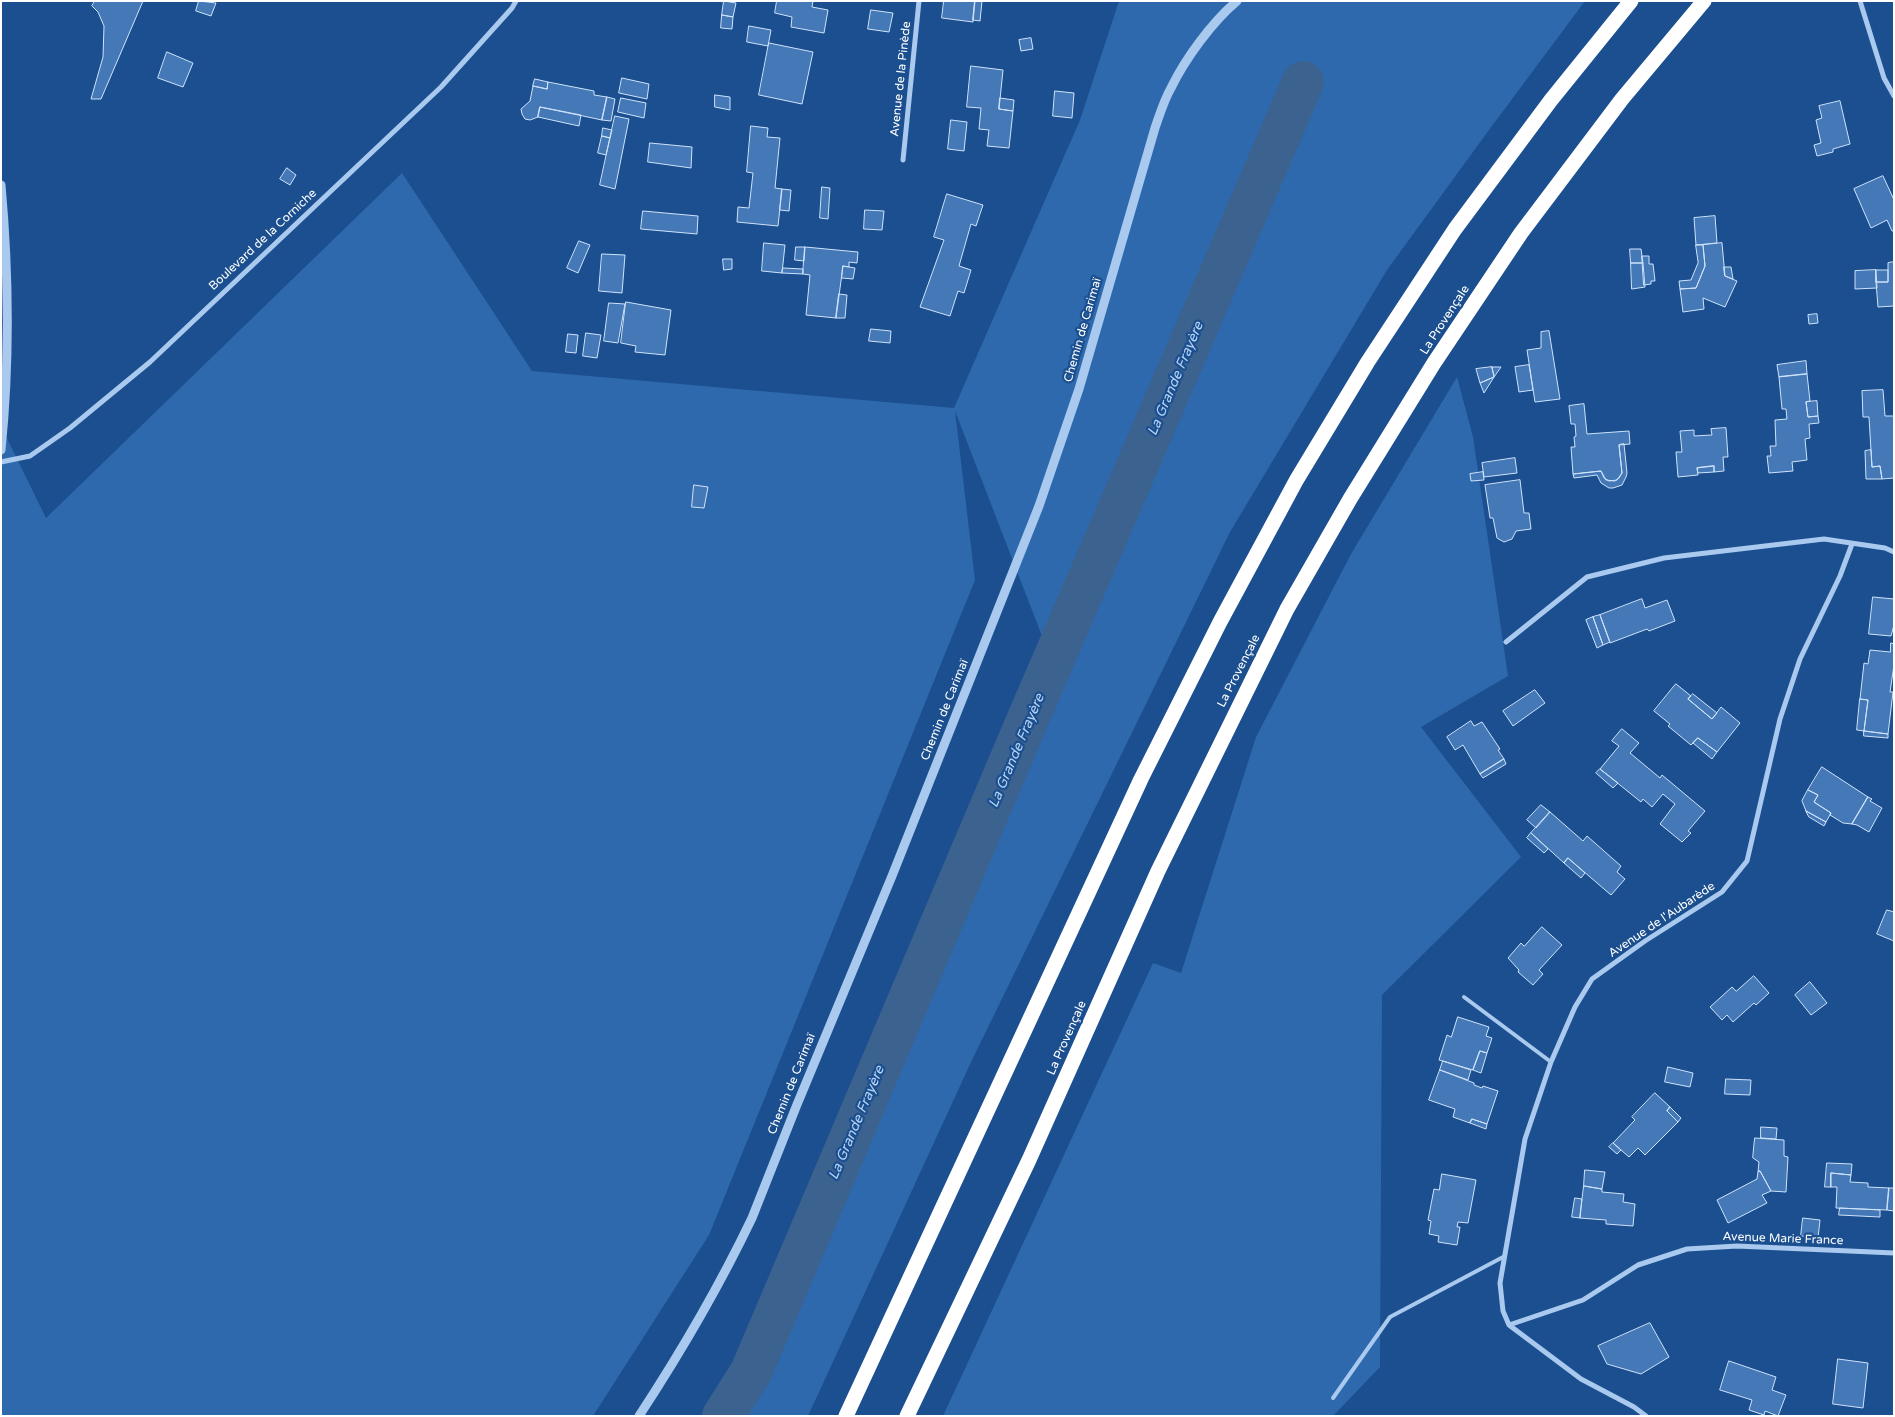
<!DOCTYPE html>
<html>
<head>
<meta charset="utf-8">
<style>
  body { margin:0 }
  #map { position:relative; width:1895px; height:1417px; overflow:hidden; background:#1b4f8f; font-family:"Varela Round",sans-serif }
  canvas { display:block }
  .frame { position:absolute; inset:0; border:2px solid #fff; pointer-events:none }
</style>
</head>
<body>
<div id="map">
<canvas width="1895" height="1417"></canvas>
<div class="frame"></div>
</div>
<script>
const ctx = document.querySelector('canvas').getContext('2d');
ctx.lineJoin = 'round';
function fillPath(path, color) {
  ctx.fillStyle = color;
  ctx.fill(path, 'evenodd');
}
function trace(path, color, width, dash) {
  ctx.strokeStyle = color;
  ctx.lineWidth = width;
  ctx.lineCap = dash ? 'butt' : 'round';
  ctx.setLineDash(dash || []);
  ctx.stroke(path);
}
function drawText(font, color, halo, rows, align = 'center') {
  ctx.font = font + ' "Varela Round",sans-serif';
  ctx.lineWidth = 4.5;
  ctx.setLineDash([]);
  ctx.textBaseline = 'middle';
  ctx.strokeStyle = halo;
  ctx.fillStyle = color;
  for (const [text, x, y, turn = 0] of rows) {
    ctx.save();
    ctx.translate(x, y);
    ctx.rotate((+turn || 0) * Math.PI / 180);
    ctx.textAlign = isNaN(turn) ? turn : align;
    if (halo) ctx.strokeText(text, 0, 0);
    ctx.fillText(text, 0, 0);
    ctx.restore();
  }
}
fillPath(new Path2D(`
  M 1119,1 L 1585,1 L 1489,130 L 1387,270 L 1230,532 L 972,1060 L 808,1416 L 731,1416 L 784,1331 L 1059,680 L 955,411 L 975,580 L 709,1235 L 593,1416 L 1,1416 L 1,426 L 46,518 L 402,173 L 532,371 L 954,408 L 1080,120 Z
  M 1457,377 L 1473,437 L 1508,676 L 1421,727 L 1521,857 L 1382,995 L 1380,1367 L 1333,1416 L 943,1416 L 1153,963 L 1181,973 L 1256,737 L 1351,554 Z`), '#2e69ad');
trace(new Path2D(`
  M 723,1416 L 751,1372 L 1030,714 L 1303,82`), '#3c6290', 42);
const building = new Path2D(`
  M 95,1 L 143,1 L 101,99 L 91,99 L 103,57 L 104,26 L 98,12 L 92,6 Z
  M 199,1 L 216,3 L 211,16 L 196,11 Z
  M 724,1 L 736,3 L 733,17 L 722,15 Z
  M 777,1 L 813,1 L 812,7 L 828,10 L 824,33 L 791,27 L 792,17 L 775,13 Z
  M 944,1 L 975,1 L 973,22 L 942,18 Z
  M 975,1 L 982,1 L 980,21 L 973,20 Z
  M 871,10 L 893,13 L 889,32 L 868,29 Z
  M 722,15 L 733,17 L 732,29 L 721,28 Z
  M 749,26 L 771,30 L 768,46 L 747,42 Z
  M 1031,38 L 1033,49 L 1021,51 L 1019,40 Z
  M 769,43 L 813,52 L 802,104 L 759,95 Z
  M 167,52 L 193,63 L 183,87 L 158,78 Z
  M 971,66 L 1003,70 L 999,109 L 1013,111 L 1009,148 L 987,146 L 989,130 L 979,129 L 981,108 L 967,107 Z
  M 622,78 L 649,84 L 647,99 L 619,93 Z
  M 535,79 L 548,82 L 547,89 L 533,86 Z
  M 548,82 L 594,91 L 594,95 L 607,97 L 602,120 L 540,107 L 538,117 L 530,120 L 525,119 L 522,114 L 521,109 L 530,101 L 533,86 L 547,89 Z
  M 1055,91 L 1074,93 L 1072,118 L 1053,116 Z
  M 715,95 L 730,97 L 730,110 L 715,107 Z
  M 607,97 L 615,99 L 611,121 L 602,120 Z
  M 621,98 L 646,103 L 644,118 L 618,112 Z
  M 1000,98 L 1014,100 L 1013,111 L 999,109 Z
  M 1840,101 L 1850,144 L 1833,149 L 1833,152 L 1817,156 L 1814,145 L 1821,143 L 1816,120 L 1822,118 L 1819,106 Z
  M 540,107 L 581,115 L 579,126 L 538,117 Z
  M 615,116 L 629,119 L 615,189 L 600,185 Z
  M 951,120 L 967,122 L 964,151 L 948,149 Z
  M 751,126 L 768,128 L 767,137 L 780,138 L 775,188 L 782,189 L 778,226 L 737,222 L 738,207 L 749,208 L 753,173 L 747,172 Z
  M 603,128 L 612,130 L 610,138 L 602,136 Z
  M 602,136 L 610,138 L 606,155 L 598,153 Z
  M 650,143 L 692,147 L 691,168 L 648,162 Z
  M 287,168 L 296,175 L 290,185 L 280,179 Z
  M 1883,176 L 1894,200 L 1894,231 L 1892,231 L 1887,220 L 1871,228 L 1854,189 Z
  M 822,187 L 830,188 L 828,219 L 820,218 Z
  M 782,189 L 791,190 L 789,211 L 780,210 Z
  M 947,194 L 983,205 L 976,226 L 971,224 L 959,266 L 971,270 L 964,293 L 958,291 L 950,316 L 920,307 L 944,240 L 934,237 Z
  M 865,210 L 884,211 L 882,230 L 864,229 Z
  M 643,211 L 698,216 L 697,234 L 641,229 Z
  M 1715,216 L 1717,243 L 1696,245 L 1694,218 Z
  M 579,241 L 590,245 L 578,273 L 567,268 Z
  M 764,243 L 785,245 L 782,273 L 762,271 Z
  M 1722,243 L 1725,276 L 1737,281 L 1725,307 L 1703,298 L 1704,309 L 1683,312 L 1680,289 L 1696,288 L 1705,266 L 1703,245 Z
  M 1696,245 L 1703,245 L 1705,266 L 1696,288 L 1680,289 L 1679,281 L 1691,280 L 1698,263 Z
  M 796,247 L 805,247 L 804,261 L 795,260 Z
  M 805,247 L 858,252 L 857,263 L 849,262 L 849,267 L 843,266 L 836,318 L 806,315 L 810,275 L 803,274 Z
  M 1630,249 L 1641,249 L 1643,263 L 1631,263 Z
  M 602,254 L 625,255 L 622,293 L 599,291 Z
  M 1642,256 L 1649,256 L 1649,264 L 1653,264 L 1655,281 L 1651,281 L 1651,284 L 1644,285 Z
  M 723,259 L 732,259 L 732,269 L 724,270 Z
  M 1894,262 L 1894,306 L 1878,307 L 1876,282 L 1888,282 L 1888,263 Z
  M 1631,263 L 1643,263 L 1645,287 L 1632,289 Z
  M 843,266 L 855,268 L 853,279 L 842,278 Z
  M 1724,267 L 1731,267 L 1733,279 L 1725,276 Z
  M 783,268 L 803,269 L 803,274 L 782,273 Z
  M 1876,270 L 1888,270 L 1888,282 L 1876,282 Z
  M 1876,270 L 1877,288 L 1855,289 L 1855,271 Z
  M 839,294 L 847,295 L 845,318 L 836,318 Z
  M 626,302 L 671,310 L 665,355 L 635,352 L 636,346 L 621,343 Z
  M 609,303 L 625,304 L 618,343 L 604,341 Z
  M 1817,314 L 1818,323 L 1809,324 L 1808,315 Z
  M 871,329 L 891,331 L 890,343 L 869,341 Z
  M 1549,331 L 1560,399 L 1535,402 L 1527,350 L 1541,348 L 1541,332 Z
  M 586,333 L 601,335 L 597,358 L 583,356 Z
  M 568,334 L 578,335 L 576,353 L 566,352 Z
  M 1806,361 L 1807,374 L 1779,377 L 1777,365 Z
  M 1529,365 L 1533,390 L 1519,392 L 1515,367 Z
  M 1492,367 L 1494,377 L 1480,383 L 1476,369 Z
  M 1492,367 L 1501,367 L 1494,377 L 1484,393 L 1480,383 L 1494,377 Z
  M 1807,374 L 1810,401 L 1806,402 L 1808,417 L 1818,416 L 1819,423 L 1809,424 L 1810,438 L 1805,439 L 1807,460 L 1792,462 L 1793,471 L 1769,473 L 1767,456 L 1771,456 L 1770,446 L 1776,446 L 1775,420 L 1787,419 L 1786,409 L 1782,409 L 1779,377 Z
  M 1883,390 L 1885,416 L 1894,416 L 1894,478 L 1882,479 L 1880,466 L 1872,467 L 1869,417 L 1863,417 L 1862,391 Z
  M 1817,401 L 1818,416 L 1808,417 L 1806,402 Z
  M 1584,404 L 1587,434 L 1629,431 L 1630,444 L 1619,445 L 1622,473 L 1619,478 L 1615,481 L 1606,480 L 1601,471 L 1573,474 L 1571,447 L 1575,447 L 1574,437 L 1576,436 L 1575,424 L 1571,424 L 1569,406 Z
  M 1726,428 L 1728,457 L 1723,457 L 1724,471 L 1714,472 L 1714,466 L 1697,468 L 1698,475 L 1678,477 L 1676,452 L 1682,452 L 1680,431 L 1694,430 L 1694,436 L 1712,435 L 1711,429 Z
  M 1624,444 L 1627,473 L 1626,477 L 1622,485 L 1613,488 L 1609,488 L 1601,483 L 1597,475 L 1574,478 L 1573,474 L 1601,471 L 1604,478 L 1609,481 L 1617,480 L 1622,473 L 1619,445 Z
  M 1871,450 L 1872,467 L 1880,466 L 1882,479 L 1866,479 L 1865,451 Z
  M 1515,458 L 1517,473 L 1484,477 L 1482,463 Z
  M 1714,466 L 1714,472 L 1698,473 L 1697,468 Z
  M 1483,472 L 1484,480 L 1471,481 L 1470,474 Z
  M 1520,480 L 1524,513 L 1529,513 L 1531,529 L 1516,531 L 1512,539 L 1504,542 L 1497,538 L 1493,518 L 1490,518 L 1485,485 Z
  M 694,485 L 708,487 L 704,508 L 692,507 Z
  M 1873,597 L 1894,599 L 1894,625 L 1891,636 L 1869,634 Z
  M 1642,599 L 1645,608 L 1667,600 L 1675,621 L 1649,631 L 1647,629 L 1610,643 L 1600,615 Z
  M 1600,615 L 1610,642 L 1603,645 L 1593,617 Z
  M 1593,617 L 1603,645 L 1597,648 L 1586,620 Z
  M 1891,643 L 1894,644 L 1894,665 L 1890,692 L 1893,692 L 1888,734 L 1864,731 L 1868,700 L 1860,699 L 1864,663 L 1868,664 L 1870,650 L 1890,652 Z
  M 1676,684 L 1691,696 L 1688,699 L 1712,719 L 1721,707 L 1740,723 L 1717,752 L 1698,738 L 1691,745 L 1668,726 L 1670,724 L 1654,711 Z
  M 1535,690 L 1545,703 L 1513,726 L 1503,711 Z
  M 1693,694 L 1717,713 L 1712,719 L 1688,699 Z
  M 1860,699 L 1868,700 L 1864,731 L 1857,730 Z
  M 1471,721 L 1474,726 L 1482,722 L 1500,749 L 1498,750 L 1504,759 L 1480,774 L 1463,745 L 1455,750 L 1447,737 Z
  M 1622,729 L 1639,743 L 1630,753 L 1660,778 L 1662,775 L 1705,811 L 1688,831 L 1691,833 L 1682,842 L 1660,824 L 1675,804 L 1663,794 L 1652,807 L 1643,799 L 1641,802 L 1600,769 L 1619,746 L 1612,741 Z
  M 1864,731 L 1888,734 L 1888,738 L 1864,736 Z
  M 1698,738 L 1717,752 L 1712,759 L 1693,743 Z
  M 1504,759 L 1506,764 L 1483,778 L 1480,774 Z
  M 1822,767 L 1868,797 L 1852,824 L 1843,823 L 1830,815 L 1831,813 L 1814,802 L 1818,795 L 1808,790 Z
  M 1600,769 L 1618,783 L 1613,788 L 1596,773 Z
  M 1808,790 L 1818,795 L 1814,802 L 1831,813 L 1826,822 L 1806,811 L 1802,801 Z
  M 1868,797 L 1872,799 L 1870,801 L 1882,808 L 1869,832 L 1857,825 L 1852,824 Z
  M 1541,805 L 1550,812 L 1536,828 L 1527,820 Z
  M 1806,811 L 1826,822 L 1824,826 L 1809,817 Z
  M 1550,812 L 1583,841 L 1587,836 L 1621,866 L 1617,872 L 1625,879 L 1611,895 L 1568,858 L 1564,863 L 1531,833 Z
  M 1531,833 L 1548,849 L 1544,853 L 1527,838 Z
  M 1568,858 L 1585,873 L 1581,878 L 1564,863 Z
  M 1887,910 L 1894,912 L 1894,941 L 1877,934 Z
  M 1542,927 L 1562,945 L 1539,970 L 1543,974 L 1533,985 L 1518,972 L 1519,970 L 1508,958 L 1521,943 L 1524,946 Z
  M 1754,976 L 1769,993 L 1756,1005 L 1754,1003 L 1733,1022 L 1727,1015 L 1722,1020 L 1710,1007 L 1732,987 L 1736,991 Z
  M 1810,982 L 1827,1003 L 1811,1015 L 1795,995 Z
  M 1458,1017 L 1489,1027 L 1486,1036 L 1492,1038 L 1487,1053 L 1480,1051 L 1473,1070 L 1439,1060 L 1447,1035 L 1451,1037 Z
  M 1480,1051 L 1487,1053 L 1481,1073 L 1473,1070 Z
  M 1443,1061 L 1471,1070 L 1468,1080 L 1440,1070 Z
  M 1668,1067 L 1693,1073 L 1690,1087 L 1665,1082 Z
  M 1440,1070 L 1474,1083 L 1474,1085 L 1482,1088 L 1483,1086 L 1498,1091 L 1487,1124 L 1472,1119 L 1470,1123 L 1453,1117 L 1455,1109 L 1429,1100 Z
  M 1726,1079 L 1751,1080 L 1750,1095 L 1725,1094 Z
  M 1655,1093 L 1670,1107 L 1667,1111 L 1678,1122 L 1645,1155 L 1638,1148 L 1629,1157 L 1613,1143 L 1635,1120 L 1632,1117 Z
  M 1670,1107 L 1681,1118 L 1678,1122 L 1667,1111 Z
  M 1472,1119 L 1487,1124 L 1486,1129 L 1470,1123 Z
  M 1761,1127 L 1777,1128 L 1776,1139 L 1761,1138 Z
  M 1755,1138 L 1784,1140 L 1784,1156 L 1788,1157 L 1786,1192 L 1771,1191 L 1760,1171 L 1758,1172 L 1759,1162 L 1753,1158 Z
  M 1613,1143 L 1621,1150 L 1617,1154 L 1609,1147 Z
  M 1827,1163 L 1852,1164 L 1851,1175 L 1831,1173 L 1831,1187 L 1825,1187 Z
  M 1585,1170 L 1605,1172 L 1602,1189 L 1584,1186 Z
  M 1760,1171 L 1771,1191 L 1762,1195 L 1767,1203 L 1728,1223 L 1717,1200 L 1757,1179 L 1758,1172 Z
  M 1831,1173 L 1851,1175 L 1850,1182 L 1868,1183 L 1868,1187 L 1889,1188 L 1887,1210 L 1836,1208 L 1837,1187 L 1831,1187 Z
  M 1442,1174 L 1476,1180 L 1468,1223 L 1458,1222 L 1457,1227 L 1460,1227 L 1457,1245 L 1438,1242 L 1439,1236 L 1429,1234 L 1431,1221 L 1428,1220 L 1434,1189 L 1439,1190 Z
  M 1584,1186 L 1602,1189 L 1602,1192 L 1624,1194 L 1623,1202 L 1635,1204 L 1633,1226 L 1606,1224 L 1606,1220 L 1580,1218 Z
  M 1889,1188 L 1894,1188 L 1894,1211 L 1887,1210 Z
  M 1575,1198 L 1582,1199 L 1580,1218 L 1572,1217 Z
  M 1840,1208 L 1880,1210 L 1880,1217 L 1839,1215 Z
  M 1803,1218 L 1820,1220 L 1818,1238 L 1801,1236 Z
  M 1650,1323 L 1669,1357 L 1641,1374 L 1607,1364 L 1598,1346 Z
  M 1838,1359 L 1868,1363 L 1863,1408 L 1833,1404 Z
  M 1729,1361 L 1776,1377 L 1772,1390 L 1786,1395 L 1778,1416 L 1765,1411 L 1764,1415 L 1749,1410 L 1752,1400 L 1720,1390 Z`);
fillPath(building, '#4478b7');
trace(building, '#cfe3fa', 1);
trace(new Path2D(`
  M 1464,997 L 1551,1062
  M 1333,1398 L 1390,1317 L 1505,1256`), '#a9c9ee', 4);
trace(new Path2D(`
  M 1860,1 L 1884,78 L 1894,96
  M 903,160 L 919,1
  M 1,462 L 30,456 L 70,428 L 150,362 L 441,87 L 512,8 L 516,1
  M 1506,642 L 1587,577 L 1664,558 L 1824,539 L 1885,548 L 1894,552
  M 1509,1325 L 1583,1300 L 1638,1265 L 1687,1249 L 1737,1246 L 1894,1253
  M 1646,1416 L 1634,1407 L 1581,1379 L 1509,1325 L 1503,1311 L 1500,1283 L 1525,1139 L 1551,1062 L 1575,1007 L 1592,979 L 1645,941 L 1722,892 L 1747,861 L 1780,719 L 1800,659 L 1840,576 L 1852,544`), '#a9c9ee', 5);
trace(new Path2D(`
  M 1,185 C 9,274 10,361 1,450
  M 639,1416 C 681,1352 719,1287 752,1218 L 796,1107 L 892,876 L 1039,506 L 1079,389 L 1155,128 C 1160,114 1164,100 1171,88 C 1185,59 1212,22 1237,1`), '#a9c9ee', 9);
trace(new Path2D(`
  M 846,1416 L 1141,779 L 1220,622 L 1297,479 L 1367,363 L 1455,229 L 1551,100 L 1631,1
  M 907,1416 L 1029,1160 L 1158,871 L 1287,609 L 1350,499 L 1434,363 L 1521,233 L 1622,99 L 1704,1`), '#fff', 15);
drawText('12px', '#fff', '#1b4f8f', [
  ["Avenue de la Pinède",901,79,-84],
  ["Boulevard de la Corniche",263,240,-43],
  ["La Provençale",1445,320,-57],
  ["Chemin de Carimaï",1083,330,-74],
  ["La Provençale",1239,671,-63],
  ["Chemin de Carimaï",945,710,-68],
  ["Avenue de l'Aubarède",1662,920,-34],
  ["La Provençale",1067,1038,-66],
  ["Chemin de Carimaï",792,1084,-68],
  ["Avenue Marie France",1783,1239,2]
]);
drawText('italic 14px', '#b5d3f5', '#1b4f8f', [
  ["La Grande Frayère",1176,379,-67],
  ["La Grande Frayère",1017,751,-67],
  ["La Grande Frayère",857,1123,-67]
]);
</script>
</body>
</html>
